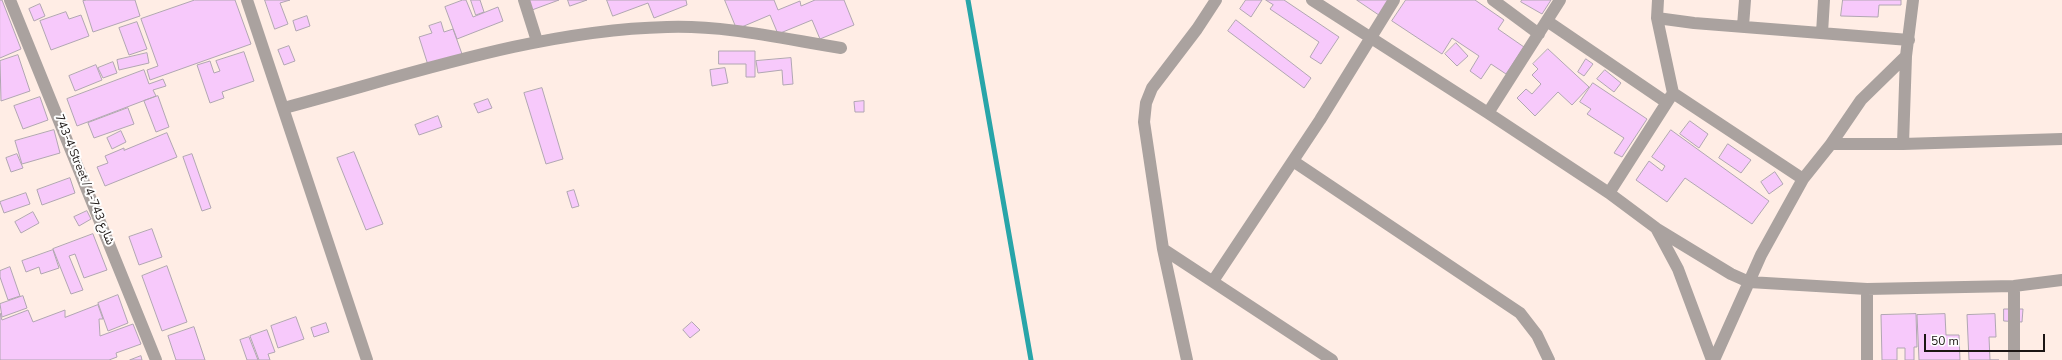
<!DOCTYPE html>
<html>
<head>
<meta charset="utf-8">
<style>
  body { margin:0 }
  #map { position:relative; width:2062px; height:360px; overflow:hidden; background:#ffede5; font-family:"Nunito Sans",sans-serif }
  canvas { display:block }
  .scale { position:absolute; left:1924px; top:334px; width:121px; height:18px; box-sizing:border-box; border:2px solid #1c1614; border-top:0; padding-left:5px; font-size:12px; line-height:14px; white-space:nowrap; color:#1c1614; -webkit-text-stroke:3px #fefefe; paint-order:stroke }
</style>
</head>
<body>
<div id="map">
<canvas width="2062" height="360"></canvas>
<div class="scale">50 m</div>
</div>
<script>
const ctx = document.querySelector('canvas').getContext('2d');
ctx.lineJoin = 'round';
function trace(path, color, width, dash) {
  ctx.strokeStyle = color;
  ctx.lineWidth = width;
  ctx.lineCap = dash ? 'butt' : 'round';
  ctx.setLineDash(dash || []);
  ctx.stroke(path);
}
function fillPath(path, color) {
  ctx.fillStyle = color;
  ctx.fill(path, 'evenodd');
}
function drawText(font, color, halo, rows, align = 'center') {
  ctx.font = font + ' "Nunito Sans","Noto Sans Arabic",sans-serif';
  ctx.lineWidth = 4;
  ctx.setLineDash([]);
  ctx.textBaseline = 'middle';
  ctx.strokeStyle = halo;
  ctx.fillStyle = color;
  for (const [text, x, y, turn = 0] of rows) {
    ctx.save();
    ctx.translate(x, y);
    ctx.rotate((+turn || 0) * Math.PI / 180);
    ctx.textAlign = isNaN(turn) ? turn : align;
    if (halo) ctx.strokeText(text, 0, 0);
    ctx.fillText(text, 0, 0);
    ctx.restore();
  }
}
trace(new Path2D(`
  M 968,0 L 1031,360`), '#28a5a9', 5);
const building = new Path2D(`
  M 0,0 L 2,0 L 21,49 L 0,58 Z
  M 87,0 L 135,0 L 140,16 L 93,32 L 83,1 Z
  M 195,0 L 235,0 L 251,44 L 150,80 L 147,70 L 158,66 L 141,19 Z
  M 265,0 L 290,0 L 280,3 L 288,24 L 275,29 Z
  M 463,0 L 466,0 L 473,17 L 498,7 L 503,21 L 457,39 L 445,7 Z
  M 471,0 L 480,0 L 484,12 L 476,15 Z
  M 529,0 L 559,0 L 532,10 Z
  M 568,0 L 587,0 L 570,6 Z
  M 607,0 L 686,0 L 687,5 L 654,18 L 648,3 L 613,16 Z
  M 725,0 L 774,0 L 778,10 L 800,1 L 801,6 L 815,0 L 844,0 L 854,25 L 820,39 L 812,20 L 778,34 L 770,15 L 737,29 Z
  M 1246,0 L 1262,0 L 1251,17 L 1240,9 Z
  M 1266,0 L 1284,0 L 1339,37 L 1321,64 L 1310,57 L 1319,42 L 1270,9 L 1273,5 Z
  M 1357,0 L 1391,0 L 1381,16 Z
  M 1406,0 L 1475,0 L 1504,20 L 1498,29 L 1524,47 L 1506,74 L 1491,64 L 1481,79 L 1470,71 L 1479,56 L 1452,38 L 1442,54 L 1392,21 Z
  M 1522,0 L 1551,0 L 1542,14 L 1521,2 Z
  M 1843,0 L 1901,0 L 1901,5 L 1879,5 L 1878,17 L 1841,16 Z
  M 40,4 L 45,16 L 34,21 L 29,9 Z
  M 66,12 L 69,19 L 81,15 L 89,36 L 51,50 L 40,21 Z
  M 307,16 L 310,26 L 296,31 L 293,21 Z
  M 1236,20 L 1311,78 L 1304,88 L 1228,31 Z
  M 137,22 L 147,49 L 129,55 L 119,28 Z
  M 441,22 L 444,32 L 453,29 L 462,54 L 428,65 L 419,37 L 432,33 L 429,26 Z
  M 1456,43 L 1468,56 L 1457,66 L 1445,54 Z
  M 289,46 L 295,61 L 284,65 L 278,50 Z
  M 1548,49 L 1589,87 L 1572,105 L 1558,92 L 1535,116 L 1517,98 L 1526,89 L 1532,94 L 1541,84 L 1532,75 L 1538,69 L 1533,64 Z
  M 719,51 L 755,51 L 755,77 L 746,77 L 746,64 L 719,64 Z
  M 244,52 L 254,81 L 222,92 L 224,98 L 210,103 L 197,65 L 210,61 L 214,73 L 220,71 L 216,61 Z
  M 147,53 L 149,63 L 119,70 L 117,60 Z
  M 18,55 L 30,91 L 1,101 L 0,61 Z
  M 791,58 L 793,84 L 783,85 L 782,70 L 758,73 L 756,61 Z
  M 1586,59 L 1593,64 L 1584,76 L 1578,72 Z
  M 113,62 L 117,73 L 103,78 L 98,68 Z
  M 96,65 L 102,80 L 75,91 L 69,76 Z
  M 725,68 L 728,83 L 712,86 L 710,70 Z
  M 144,70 L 149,84 L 163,79 L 166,86 L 153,90 L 156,96 L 77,126 L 67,99 Z
  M 1605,70 L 1621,83 L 1614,92 L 1597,79 Z
  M 1593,83 L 1647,119 L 1622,157 L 1614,153 L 1624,138 L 1587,114 L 1591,109 L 1580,102 Z
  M 542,88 L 563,159 L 546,164 L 524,93 Z
  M 158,96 L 169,127 L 156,132 L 144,101 Z
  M 40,97 L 48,120 L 23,129 L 14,106 Z
  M 488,99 L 492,108 L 478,113 L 474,104 Z
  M 864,101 L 864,112 L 855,112 L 854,102 Z
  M 128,108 L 134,124 L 94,138 L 88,123 Z
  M 438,116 L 442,127 L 419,135 L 415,125 Z
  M 1690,121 L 1708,134 L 1699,148 L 1680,134 Z
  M 54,130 L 60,153 L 22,164 L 15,141 Z
  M 1671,130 L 1769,201 L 1752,224 L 1685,178 L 1667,202 L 1636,180 L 1649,161 L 1662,171 L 1665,166 L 1652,157 Z
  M 121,131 L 126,142 L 112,149 L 107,138 Z
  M 167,133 L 177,157 L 105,186 L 97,167 L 108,163 L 105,156 L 124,148 L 124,150 Z
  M 1728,144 L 1751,160 L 1741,173 L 1719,158 Z
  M 354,152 L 383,224 L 366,230 L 337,158 Z
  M 17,154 L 23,168 L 11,172 L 6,158 Z
  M 192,154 L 211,208 L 202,211 L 183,157 Z
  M 1775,172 L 1783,184 L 1769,194 L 1761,182 Z
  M 70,178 L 75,193 L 42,205 L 37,190 Z
  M 574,190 L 579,206 L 572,208 L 567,192 Z
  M 26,193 L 30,204 L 4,213 L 0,202 Z
  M 87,211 L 91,219 L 79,226 L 74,217 Z
  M 33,212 L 39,223 L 21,233 L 15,222 Z
  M 152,229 L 162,257 L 139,265 L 129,237 Z
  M 93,234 L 107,270 L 84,278 L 75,254 L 69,256 L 83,290 L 71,294 L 53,249 Z
  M 53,250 L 59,268 L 41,274 L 39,267 L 26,272 L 22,261 Z
  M 167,266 L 187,322 L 162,331 L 142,276 Z
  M 10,267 L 20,296 L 8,300 L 0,277 L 0,271 Z
  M 118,295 L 128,323 L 108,331 L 98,303 Z
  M 23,296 L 27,308 L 2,317 L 0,304 Z
  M 98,305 L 103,319 L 99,319 L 100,336 L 133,324 L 141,344 L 116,353 L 117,357 L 109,360 L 0,360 L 0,313 L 2,320 L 28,310 L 33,322 L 65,310 L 65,317 Z
  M 2004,309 L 2023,309 L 2022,322 L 2004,321 Z
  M 1916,314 L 1917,347 L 1914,347 L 1914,360 L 1905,360 L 1905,348 L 1897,348 L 1897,360 L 1882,360 L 1881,315 Z
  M 1945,314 L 1946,335 L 1959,335 L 1960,360 L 1919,360 L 1917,315 Z
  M 1995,314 L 1996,337 L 1989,337 L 1990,360 L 1999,360 L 1969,360 L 1967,315 Z
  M 296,317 L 304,339 L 278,348 L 271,326 Z
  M 692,322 L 700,330 L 690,338 L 683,330 Z
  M 326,323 L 329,332 L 314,337 L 311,328 Z
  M 194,327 L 205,360 L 176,360 L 168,336 Z
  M 267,330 L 275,352 L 268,354 L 270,360 L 259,360 L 250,336 Z
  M 249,337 L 258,360 L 247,360 L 240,340 Z
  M 141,356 L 142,360 L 130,360 Z`);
fillPath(building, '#f7c9fb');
trace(building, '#b1a6b2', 1);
trace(new Path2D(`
  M 10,0 L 156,360
  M 247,0 L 367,360
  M 524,0 L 537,41
  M 1312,0 L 1488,113 L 1609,193 L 1656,228 L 1678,269 L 1712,360
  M 1493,0 L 1539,34
  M 1658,0 L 1657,18 L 1673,93 L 1803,179
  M 1657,18 L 1694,23 L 1909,40
  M 1547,21 L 1666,102
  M 1743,26 L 1745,0
  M 1822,33 L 1824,0
  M 284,108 C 409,75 537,30 667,27 C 726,25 784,39 841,48
  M 1488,113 L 1560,0
  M 1831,144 L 1861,100 L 1906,56
  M 1903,144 L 1906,56 L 1913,0
  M 1293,161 L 1520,313 L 1537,335 L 1549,360
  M 1609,193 L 1671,96
  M 1657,229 L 1731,274 L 1749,282 L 1761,255 L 1803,179 L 1831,144 L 1903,144 L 2062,139
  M 1163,249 L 1332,360
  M 1213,281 L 1320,120 L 1394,0
  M 2014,286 L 2014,360
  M 1187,360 L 1163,249 L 1144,122 L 1146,103 L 1152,88 L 1197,29 L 1216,0
  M 1714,360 L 1749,282 L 1867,289
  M 1867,360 L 1867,289 L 2014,286 L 2062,280`), '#aaa29f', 12);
drawText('12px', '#1c1614', '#fefefe', [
  ["743-4 Street / شارع 743-4",84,180,68]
]);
</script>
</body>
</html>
